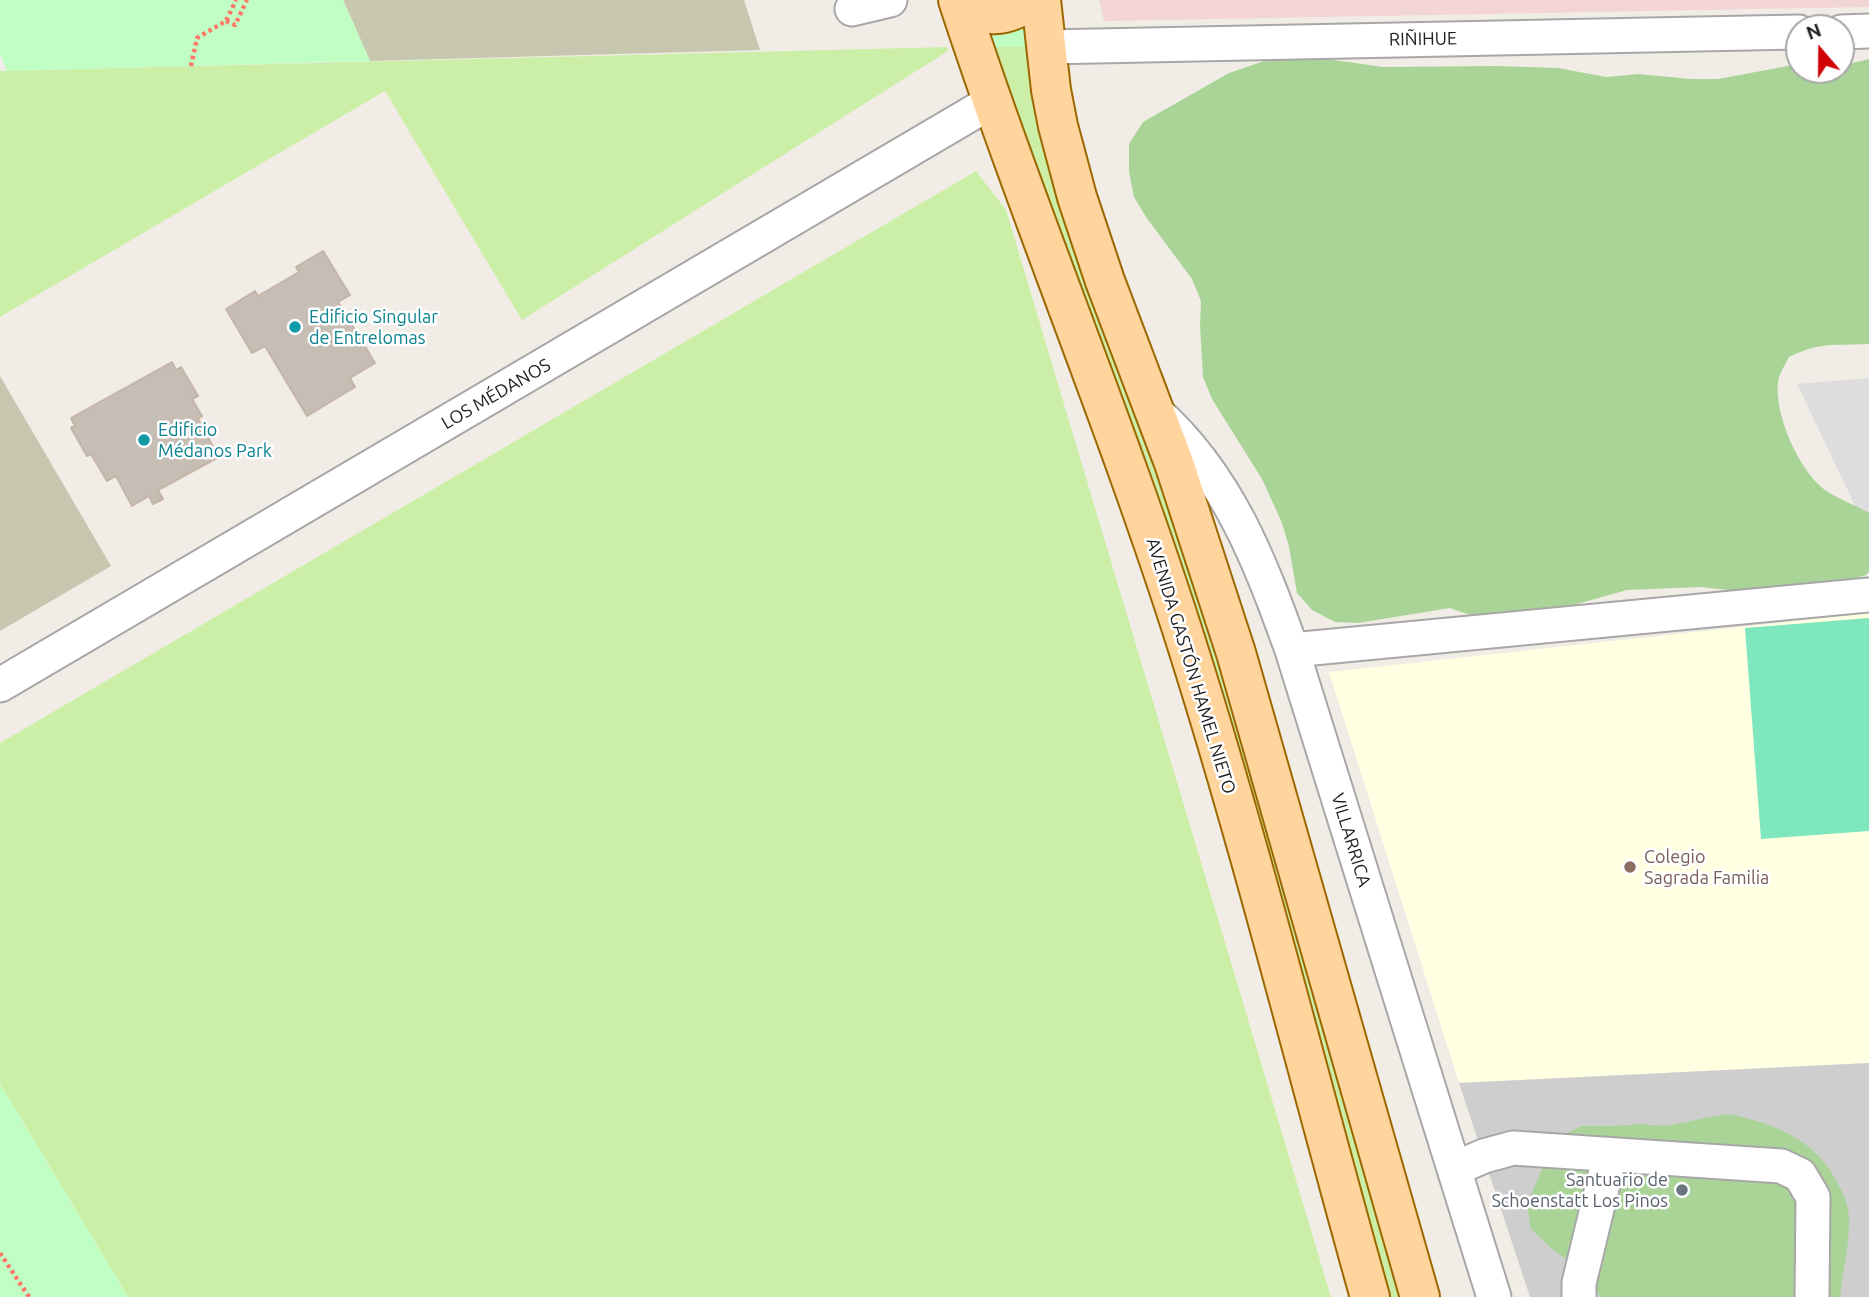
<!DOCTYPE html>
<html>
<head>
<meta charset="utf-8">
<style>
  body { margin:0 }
  #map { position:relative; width:1869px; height:1297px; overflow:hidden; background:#f1ede6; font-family:Ubuntu,sans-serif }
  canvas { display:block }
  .north { position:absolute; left:1785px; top:14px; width:70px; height:70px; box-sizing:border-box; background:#fff; border:2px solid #a6a6a6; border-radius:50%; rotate:340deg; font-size:19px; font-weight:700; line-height:28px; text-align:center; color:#202020 }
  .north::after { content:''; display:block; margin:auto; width:24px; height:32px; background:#d00003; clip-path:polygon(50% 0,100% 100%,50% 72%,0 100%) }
</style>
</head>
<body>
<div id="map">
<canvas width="1869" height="1297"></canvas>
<div class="north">N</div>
</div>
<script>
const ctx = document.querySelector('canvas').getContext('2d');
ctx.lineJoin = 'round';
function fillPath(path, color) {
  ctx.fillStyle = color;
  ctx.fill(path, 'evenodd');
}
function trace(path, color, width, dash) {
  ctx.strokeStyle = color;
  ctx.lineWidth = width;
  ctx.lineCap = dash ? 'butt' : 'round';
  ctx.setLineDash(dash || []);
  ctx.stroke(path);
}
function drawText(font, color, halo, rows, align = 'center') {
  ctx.font = font + ' Ubuntu,sans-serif';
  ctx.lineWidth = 5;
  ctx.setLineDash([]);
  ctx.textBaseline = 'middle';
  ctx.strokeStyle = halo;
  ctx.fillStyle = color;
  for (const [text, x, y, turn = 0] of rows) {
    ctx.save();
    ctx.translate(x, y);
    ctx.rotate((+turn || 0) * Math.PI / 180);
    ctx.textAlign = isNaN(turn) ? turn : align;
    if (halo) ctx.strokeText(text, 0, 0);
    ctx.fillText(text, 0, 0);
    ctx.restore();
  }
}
fillPath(new Path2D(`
  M 1869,378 L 1869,535 L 1797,384 Z`), '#dedddd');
fillPath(new Path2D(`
  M 1099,0 L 1869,0 L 1869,7 L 1104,21 Z`), '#f3d5d4');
fillPath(new Path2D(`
  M 1869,613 L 1869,1063 L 1459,1083 L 1329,672 Z`), '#ffffe1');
fillPath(new Path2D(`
  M 1869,1063 L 1869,1297 L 1530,1297 L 1459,1083 Z`), '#cecece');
fillPath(new Path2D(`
  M 343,0 L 744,0 L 760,50 L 370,61 Z
  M 0,376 L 111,566 L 0,631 Z`), '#c7c7b0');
fillPath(new Path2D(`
  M 947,47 L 948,51 L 522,320 L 385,91 L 0,317 L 0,71 Z
  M 993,47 L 1028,47 L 1231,683 L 1403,1297 L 1386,1297 Z
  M 976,171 L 1006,210 L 1331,1297 L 128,1297 L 0,1084 L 0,743 Z`), '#ccefa8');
fillPath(new Path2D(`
  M 1279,56 L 1306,56 L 1383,67 L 1497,66 L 1558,68 L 1606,77 L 1638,74 L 1691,79 L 1718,79 L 1793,65 L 1799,65 L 1799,70 L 1841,70 L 1841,66 L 1869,59 L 1869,344 C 1834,346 1822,341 1789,357 C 1785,365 1779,374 1778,382 C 1774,414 1799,471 1825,490 C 1838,499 1855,505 1869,513 L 1869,572 L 1866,575 L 1843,582 L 1749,592 L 1700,587 L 1627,590 L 1559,609 L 1499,615 L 1473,616 L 1450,608 L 1358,623 L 1335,622 L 1312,610 L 1297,593 L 1289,547 L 1282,523 L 1262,479 L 1212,399 L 1203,377 L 1200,326 L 1201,301 L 1192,279 L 1146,217 L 1134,197 L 1129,172 L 1129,144 L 1143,122 L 1229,73 Z
  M 1726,1114 C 1773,1122 1818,1140 1839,1186 C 1844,1195 1848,1206 1849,1216 C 1850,1243 1843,1271 1840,1297 L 1601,1297 L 1570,1262 L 1550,1247 L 1531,1229 L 1527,1205 L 1546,1159 L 1560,1137 L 1581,1126 L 1616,1126 L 1640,1124 L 1665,1126 Z`), '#aad497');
fillPath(new Path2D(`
  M 0,0 L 343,0 L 370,61 L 7,71 L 0,54 Z
  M 979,0 L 1025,0 L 1028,47 L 993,47 Z
  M 0,1084 L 128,1297 L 0,1297 Z`), '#c0fec4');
fillPath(new Path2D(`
  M 1869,618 L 1869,831 L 1761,839 L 1745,628 Z`), '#7ee7bd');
const building = new Path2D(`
  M 323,251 L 350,295 L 338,302 L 375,363 L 350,378 L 355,387 L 307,416 L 265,346 L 252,353 L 226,309 L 255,291 L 258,296 L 299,272 L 296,267 Z
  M 172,362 L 176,370 L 181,367 L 198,396 L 192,399 L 202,416 L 198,419 L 216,452 L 214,453 L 217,458 L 158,490 L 163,499 L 153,504 L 149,496 L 132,506 L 116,476 L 107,481 L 91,454 L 87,456 L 71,428 L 75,426 L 71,418 Z`);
fillPath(building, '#c6bdb5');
trace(building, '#c5b4a7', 2);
const minor = new Path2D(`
  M 852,9 L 890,0
  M 1841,32 L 1869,31
  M 1046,47 L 1799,32
  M 1155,411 C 1228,476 1260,561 1292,650 L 1494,1297
  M 1292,650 L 1869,595
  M 0,685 L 991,102
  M 1454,1169 L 1484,1156 L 1513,1148 L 1781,1166 L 1800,1175 L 1813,1197 L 1812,1297
  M 1579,1297 L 1579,1283 L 1610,1155`);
const major = new Path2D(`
  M 958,0 C 1029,217 1118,427 1187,645 C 1255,860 1309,1080 1370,1297
  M 1041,0 L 1051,90 L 1058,126 L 1077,197 L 1105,281 L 1174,463 L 1236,653 L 1420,1297
  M 959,3 C 983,19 1007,18 1030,0`);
trace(minor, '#a7a7a7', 37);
trace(major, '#9c6700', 42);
trace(new Path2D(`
  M 226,21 L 235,25 L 247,0
  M 191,66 L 197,38 L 226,21 L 236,0
  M 0,1253 L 29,1297`), '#ff7769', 4.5, [3.5, 3.5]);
trace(minor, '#fff', 33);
trace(major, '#ffd49d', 38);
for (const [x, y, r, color] of [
  [295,327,7,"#0f9aa8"],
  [144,440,7,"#0f9aa8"],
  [1630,867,7,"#8d6e63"],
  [1682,1190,7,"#6b7280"]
]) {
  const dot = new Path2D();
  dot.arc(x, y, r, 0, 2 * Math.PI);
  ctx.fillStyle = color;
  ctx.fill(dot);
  trace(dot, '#fff', 2.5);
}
drawText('18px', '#202020', '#fff', [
  ["RIÑIHUE",1423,39,-1],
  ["LOS MÉDANOS",496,394,-30],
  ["AVENIDA GASTÓN HAMEL NIETO",1191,666,73],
  ["VILLARRICA",1351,840,73]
]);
drawText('18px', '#0d838f', '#fff', [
  ["Edificio Singular",309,317],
  ["de Entrelomas",309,338],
  ["Edificio",158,430],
  ["Médanos Park",158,451]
], 'left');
drawText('18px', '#785e54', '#fff', [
  ["Colegio",1644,857],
  ["Sagrada Familia",1644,878]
], 'left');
drawText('18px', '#5b616d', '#fff', [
  ["Santuario de",1668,1180],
  ["Schoenstatt Los Pinos",1668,1201]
], 'right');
</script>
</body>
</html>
